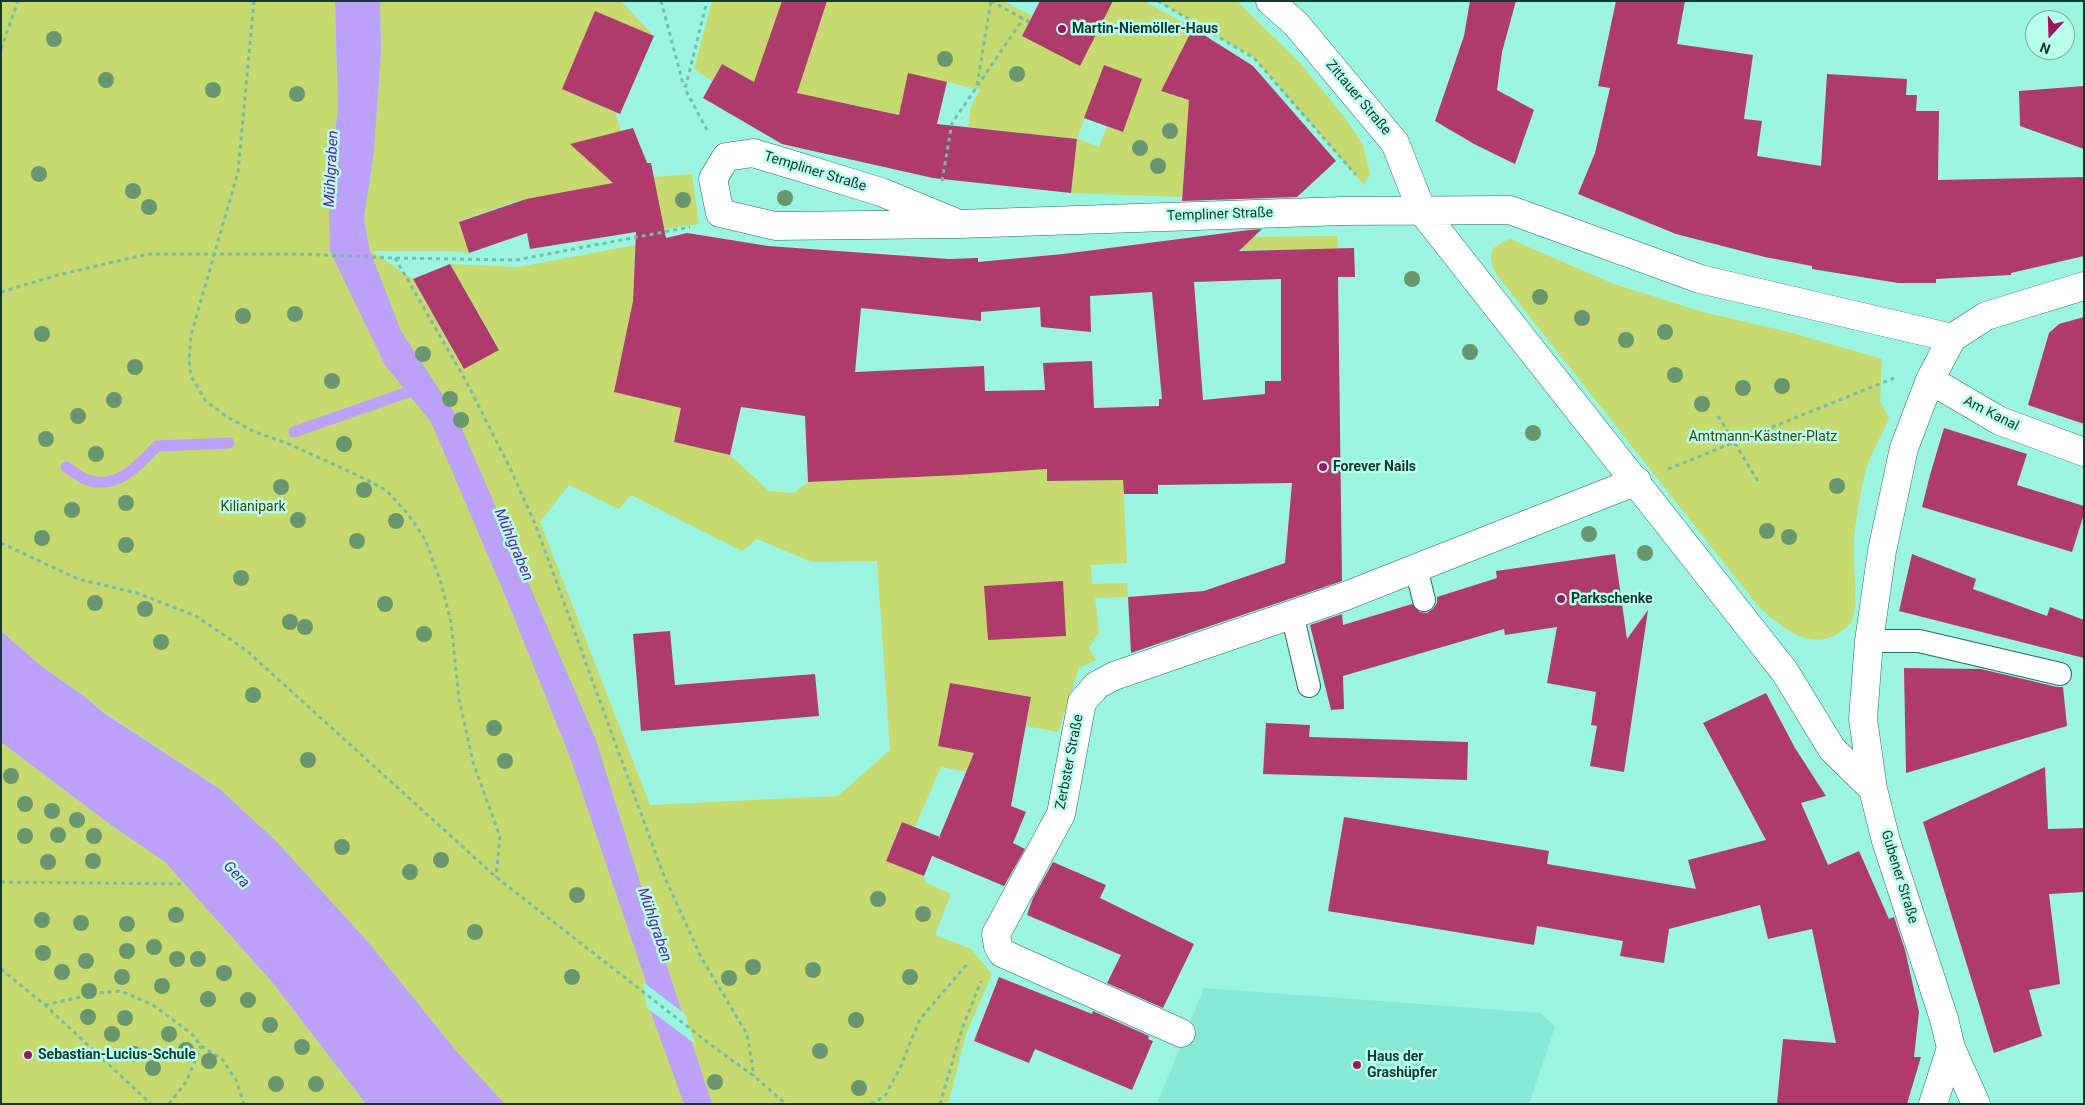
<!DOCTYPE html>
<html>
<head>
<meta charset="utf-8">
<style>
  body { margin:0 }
  #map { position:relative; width:2085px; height:1105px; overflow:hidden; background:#9bf5e0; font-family:Roboto,sans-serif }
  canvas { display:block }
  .frame { position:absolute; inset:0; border:2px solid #123931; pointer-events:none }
  .north { position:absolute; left:2025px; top:10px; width:50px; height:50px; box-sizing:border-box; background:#b9ffee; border:1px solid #76b0a2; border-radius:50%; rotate:200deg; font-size:14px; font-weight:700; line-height:20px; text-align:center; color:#123931 }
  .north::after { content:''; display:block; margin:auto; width:18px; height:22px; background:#a1135a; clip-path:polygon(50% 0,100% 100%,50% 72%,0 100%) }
</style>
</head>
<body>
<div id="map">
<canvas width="2085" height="1105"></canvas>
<div class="frame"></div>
<div class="north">N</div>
</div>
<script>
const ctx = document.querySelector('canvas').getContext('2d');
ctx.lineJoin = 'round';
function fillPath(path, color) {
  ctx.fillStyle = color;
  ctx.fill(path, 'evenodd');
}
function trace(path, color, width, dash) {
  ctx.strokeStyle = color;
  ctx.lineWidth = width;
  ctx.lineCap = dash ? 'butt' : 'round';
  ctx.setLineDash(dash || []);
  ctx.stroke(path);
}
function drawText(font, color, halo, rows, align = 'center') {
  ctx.font = font + ' Roboto,sans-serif';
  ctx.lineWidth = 5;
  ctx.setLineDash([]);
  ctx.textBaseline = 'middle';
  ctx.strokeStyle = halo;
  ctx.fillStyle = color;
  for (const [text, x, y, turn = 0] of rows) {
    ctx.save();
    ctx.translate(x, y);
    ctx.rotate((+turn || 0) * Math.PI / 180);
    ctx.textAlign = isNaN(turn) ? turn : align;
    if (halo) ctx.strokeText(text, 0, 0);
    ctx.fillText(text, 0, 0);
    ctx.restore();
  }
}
fillPath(new Path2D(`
  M 1204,988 L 1541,1013 L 1555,1027 L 1529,1104 L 1157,1104 Z`), '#85e9d4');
fillPath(new Path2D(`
  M 1,1 L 335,1 L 338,110 L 328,181 L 370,251 L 364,219 L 374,152 L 381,52 L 380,1 L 621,1 L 654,36 L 595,12 L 562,89 L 615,112 L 621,131 L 590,162 L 641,147 L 654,177 L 692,174 L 699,224 L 664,229 L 543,196 L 520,200 L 459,221 L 469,253 L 447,251 L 371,251 L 413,279 L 464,369 L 499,349 L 450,264 L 518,267 L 635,245 L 633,303 L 614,392 L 681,408 L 674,442 L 730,455 L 769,491 L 794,493 L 808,482 L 990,473 L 1046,440 L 1047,481 L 1123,480 L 1127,563 L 1091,565 L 1092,584 L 1127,583 L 1128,597 L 1095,598 L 1099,632 L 1089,648 L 1096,660 L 1079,668 L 1058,732 L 1026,726 L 1031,697 L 1006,692 L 1003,705 L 975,688 L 950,683 L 938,746 L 1019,762 L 1016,781 L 941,767 L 915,827 L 902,822 L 886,860 L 924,876 L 926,883 L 951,894 L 935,935 L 971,949 L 992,974 L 966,1034 L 948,1104 L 505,1104 L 458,1053 L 369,943 L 278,843 L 220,789 L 104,712 L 84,696 L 41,666 L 1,631 ZM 569,485 L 619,509 L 631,495 L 742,551 L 757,539 L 812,562 L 877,561 L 890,750 L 838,796 L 650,805 L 540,522 Z
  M 712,1 L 1003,1 L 1032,16 L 1022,36 L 1080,65 L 1113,1 L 1144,1 L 1193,28 L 1224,111 L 1186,142 L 1182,197 L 1071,193 L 1077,139 L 968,127 L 971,106 L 980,90 L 947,82 L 899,115 L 836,101 L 824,153 L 791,103 L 722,64 L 712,81 L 694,69 ZM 1104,65 L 1142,79 L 1123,132 L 1107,127 L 1099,147 L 1077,139 Z
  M 1158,1 L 1237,1 L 1301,64 L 1345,118 L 1363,145 L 1370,174 L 1364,185 L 1254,58 Z
  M 1337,236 L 1338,249 L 1210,250 L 1217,237 Z
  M 1510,239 L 1614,284 L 1703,312 L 1789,332 L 1882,359 L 1880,401 L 1889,418 C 1882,435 1871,453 1866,470 C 1861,489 1856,519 1854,538 C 1852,561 1859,597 1853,618 C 1851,625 1843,630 1837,634 C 1807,652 1779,624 1758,606 L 1496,274 C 1487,254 1489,247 1510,239 Z
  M 1,742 L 108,823 L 165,862 L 272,982 L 366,1104 L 1,1104 Z`), '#c6da6f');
fillPath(new Path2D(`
  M 335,1 L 380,1 L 381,52 L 374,152 L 364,219 L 370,251 L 401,331 L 457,417 L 596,740 L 648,908 L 712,1104 L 684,1104 L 650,1010 L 646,982 L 570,757 L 507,600 L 431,422 L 385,365 L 330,251 L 328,181 L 338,110 Z
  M 1,631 L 41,666 L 84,696 L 104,713 L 220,789 L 278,843 L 369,943 L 458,1053 L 505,1104 L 366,1104 L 272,982 L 165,862 L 108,823 L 1,742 Z`), '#bca1f8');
fillPath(new Path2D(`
  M 643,982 L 685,1014 L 695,1044 L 647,1008 Z`), '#9bf5e0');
trace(new Path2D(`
  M 294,432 L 420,388
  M 66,467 C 73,471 80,477 87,480 C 117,490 138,466 157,446 L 229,443`), '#bca1f8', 11);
fillPath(new Path2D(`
  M 782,1 L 827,1 L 797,93 L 899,115 L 908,73 L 947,82 L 937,124 L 1077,139 L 1071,193 L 933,178 L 782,144 L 703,98 L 722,64 L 754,82 Z
  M 1040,1 L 1113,1 L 1080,66 L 1022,36 Z
  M 1470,1 L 1516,1 L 1502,52 L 1497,90 L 1534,110 L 1515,164 L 1474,144 L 1435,121 L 1464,36 Z
  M 1616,1 L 1685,1 L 1677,44 L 1753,55 L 1744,119 L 1762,121 L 1757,156 L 1821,166 L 1827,74 L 1907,79 L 1906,95 L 1917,95 L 1916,111 L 1939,111 L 1938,180 L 2084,177 L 2084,256 L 2011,273 L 2011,275 L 1936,279 L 1936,283 L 1898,283 L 1812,269 L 1812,266 L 1765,257 L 1676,234 L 1578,194 L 1595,153 L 1610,88 L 1598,86 Z
  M 595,11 L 654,36 L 620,114 L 562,89 Z
  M 1193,28 L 1253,66 L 1336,161 L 1297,197 L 1182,201 L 1189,100 L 1161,91 Z
  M 1104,65 L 1142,79 L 1123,132 L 1084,118 Z
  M 2084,86 L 2084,149 L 2020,126 L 2019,91 Z
  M 633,128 L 647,163 L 651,163 L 666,238 L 687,233 L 768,246 L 949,259 L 978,258 L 978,262 L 1063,254 L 1249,230 L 1262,229 L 1239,251 L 1354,248 L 1355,277 L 1338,277 L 1342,581 L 1131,653 L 1128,597 L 1204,591 L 1285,563 L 1292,483 L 1158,485 L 1158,494 L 1124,494 L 1123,480 L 1047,481 L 1047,469 L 959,475 L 808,482 L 805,416 L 741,407 L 730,455 L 674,442 L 681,408 L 614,392 L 633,301 L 636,232 L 530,249 L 527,233 L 469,253 L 459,222 L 526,199 L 613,183 L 570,144 ZM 1281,279 L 1281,381 L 1265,381 L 1265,394 L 1203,400 L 1194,282 ZM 1152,292 L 1162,399 L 1159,399 L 1159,406 L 1094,408 L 1092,361 L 1043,363 L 1045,390 L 985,391 L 984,366 L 855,372 L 861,308 L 981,321 L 981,312 L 1040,307 L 1041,327 L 1091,332 L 1090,296 Z
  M 450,264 L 499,350 L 464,369 L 413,279 Z
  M 2084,317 L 2084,424 L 2028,405 L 2049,333 L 2059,324 Z
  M 1944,428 L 2027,454 L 2017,485 L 2084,506 L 2084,514 L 2072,552 L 1922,507 L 1930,475 Z
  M 1615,554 L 1627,639 L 1648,610 L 1624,772 L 1590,766 L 1597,726 L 1591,725 L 1596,692 L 1547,683 L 1557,627 L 1505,635 L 1504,629 L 1343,676 L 1344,709 L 1331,710 L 1310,625 L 1342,614 L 1343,625 L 1412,604 L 1420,612 L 1427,613 L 1433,609 L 1437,603 L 1437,597 L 1497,578 L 1496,571 Z
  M 1912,554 L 1976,579 L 1973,589 L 2047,616 L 2050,607 L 2084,620 L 2084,658 L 1899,611 Z
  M 1063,581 L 1066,636 L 988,640 L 984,586 Z
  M 670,631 L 675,685 L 815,674 L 819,716 L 641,731 L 633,634 Z
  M 1904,668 L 1981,669 L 2057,687 L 2063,687 L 2067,726 L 1906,773 Z
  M 950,683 L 1031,697 L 1011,806 L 1026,812 L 1013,843 L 1025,849 L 1004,886 L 932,856 L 924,876 L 886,861 L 902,822 L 940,837 L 938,840 L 974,753 L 938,746 Z
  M 1766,693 L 1795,748 L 1826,796 L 1801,803 L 1828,865 L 1859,851 L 1889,919 L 1894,917 L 1905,950 L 1919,1012 L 1914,1057 L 1921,1057 L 1907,1104 L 1777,1104 L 1783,1039 L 1836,1043 L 1812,929 L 1768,939 L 1760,905 L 1669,929 L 1664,963 L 1620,956 L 1623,941 L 1537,926 L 1534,945 L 1328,911 L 1344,817 L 1549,851 L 1547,864 L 1696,889 L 1688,860 L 1766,840 L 1703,723 Z
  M 1266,723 L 1310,725 L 1309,737 L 1468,742 L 1467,780 L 1263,774 Z
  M 2045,767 L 2048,829 L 2084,828 L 2084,892 L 2049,894 L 2060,984 L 2029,990 L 2042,1036 L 1994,1053 L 1923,822 Z
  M 1053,862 L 1106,885 L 1100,898 L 1194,944 L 1163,1008 L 1107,983 L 1121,955 L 1027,915 L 1033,898 Z
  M 999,977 L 1092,1014 L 1093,1011 L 1149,1036 L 1148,1039 L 1153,1041 L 1132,1090 L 1035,1049 L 1029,1063 L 974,1041 Z`), '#af3b6c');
const service = new Path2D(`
  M 1416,568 L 1424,600
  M 1292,614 L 1309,686
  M 1869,641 L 1919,641 L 2060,674`);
const minor = new Path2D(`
  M 1270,1 L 1296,24 L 1395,143 L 1422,211 L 1785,672 L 1832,749 L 1873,789
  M 959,224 L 775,226 L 720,213 L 713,179 L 726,157 L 753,153 L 793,165 L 881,192 L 959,224 L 1344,211 L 1510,210 L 1700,279 L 1952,338
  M 1930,380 L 2000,421 L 2084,452
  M 1181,1033 L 1002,953 L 998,946 L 996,934 L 1061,814 L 1082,702 L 1097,685 L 1114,676 L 1343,597 L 1637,481
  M 1933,1104 L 1951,1048
  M 1976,1104 L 1951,1048 L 1944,1019 L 1886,841 L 1873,789 L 1863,719 L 1869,641 L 1882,551 L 1904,448 L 1930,380 L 1952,338 L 1986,316 L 2084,286`);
trace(service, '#266c5f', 24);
trace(minor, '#266c5f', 29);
trace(new Path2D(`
  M 254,1 L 238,172 L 191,335 L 189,360 L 191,376 L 206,401 L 227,417 L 255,432 L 289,444 L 359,476 L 386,490 L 408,514 L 425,539 L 441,583 L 451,622 L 459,699 L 473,762 L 500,837 L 496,877
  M 661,1 L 684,87
  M 991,1 L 1029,22
  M 1158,1 L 1254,58 L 1356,175
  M 1,49 L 18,1
  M 977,85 L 991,1
  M 707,130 L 685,89 L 707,1
  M 942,181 L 952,123 L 1023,19
  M 395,258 L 466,381 L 510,468 L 536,526 L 662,871 L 701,957 L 747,1034 L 754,1076
  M 1,292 L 58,275 L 148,254 L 300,254 L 395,258 L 516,260 L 690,227
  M 1718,416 L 1758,481
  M 1668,469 L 1894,378
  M 1,543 L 78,579 L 137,593 L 196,616 L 247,651 L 496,877 L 715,1048 L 754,1076 L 786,1104
  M 1,882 L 184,884
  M 1,969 L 45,1005 L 151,1104
  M 45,1005 L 98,993 L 121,991 L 153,1005 L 192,1034 L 201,1046 L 222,1059 L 236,1080 L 244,1104
  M 169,1104 L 186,1082 L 201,1046
  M 871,1104 L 885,1096 L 900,1068 L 920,1019 L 968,963
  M 940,1104 L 962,1029 L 981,981`), '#71bcab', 3, [4, 4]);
trace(service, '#fff', 22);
trace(minor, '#fff', 28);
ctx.fillStyle = '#69966f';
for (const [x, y] of [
  [54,39],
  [945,59],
  [1017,74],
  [106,80],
  [213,90],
  [297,94],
  [1170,131],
  [1140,148],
  [1158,166],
  [39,174],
  [133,191],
  [785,198],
  [683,200],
  [149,207],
  [1412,279],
  [1540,297],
  [295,314],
  [243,316],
  [1582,318],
  [1665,332],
  [42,334],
  [1626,340],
  [1470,352],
  [423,354],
  [135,367],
  [1675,375],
  [332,381],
  [1782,386],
  [1743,388],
  [450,399],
  [114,400],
  [1702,404],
  [78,416],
  [461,420],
  [1533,433],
  [46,439],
  [344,444],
  [96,454],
  [1837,486],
  [281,487],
  [364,490],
  [126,503],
  [72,510],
  [298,520],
  [396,521],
  [1767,531],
  [1589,534],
  [1789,537],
  [42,538],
  [357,541],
  [126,545],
  [1645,553],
  [241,578],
  [95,603],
  [385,604],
  [145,609],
  [290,622],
  [305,627],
  [424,634],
  [161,642],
  [253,695],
  [494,728],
  [308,760],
  [505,761],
  [11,776],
  [25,804],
  [52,811],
  [77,820],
  [58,835],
  [25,836],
  [94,836],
  [342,847],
  [441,860],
  [93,861],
  [48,862],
  [410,872],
  [577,895],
  [878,899],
  [923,914],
  [176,915],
  [42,920],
  [81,923],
  [127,924],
  [475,932],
  [154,947],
  [127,951],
  [43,953],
  [177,959],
  [198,959],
  [86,961],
  [753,967],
  [813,970],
  [62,972],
  [224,973],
  [122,977],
  [572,977],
  [910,977],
  [729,978],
  [162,986],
  [89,991],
  [208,999],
  [248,1000],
  [88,1017],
  [125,1018],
  [856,1020],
  [270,1025],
  [112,1034],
  [169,1034],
  [302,1047],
  [186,1050],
  [820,1051],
  [134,1054],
  [209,1061],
  [153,1068],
  [715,1082],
  [276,1084],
  [316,1084],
  [859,1088]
]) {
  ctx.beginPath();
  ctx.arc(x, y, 8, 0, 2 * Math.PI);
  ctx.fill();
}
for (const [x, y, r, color] of [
  [1062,29,5,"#a1135a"],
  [1323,467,5,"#a1135a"],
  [1561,599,5,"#a1135a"],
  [28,1055,5,"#a1135a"],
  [1357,1065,5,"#a1135a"]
]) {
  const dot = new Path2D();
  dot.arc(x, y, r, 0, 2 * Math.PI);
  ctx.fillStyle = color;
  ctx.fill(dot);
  trace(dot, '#b9ffee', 2);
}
drawText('bold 14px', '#123931', '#b9ffee', [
  ["Martin-Niemöller-Haus",1072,29],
  ["Forever Nails",1333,467],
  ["Parkschenke",1571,599],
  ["Sebastian-Lucius-Schule",38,1055],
  ["Haus der",1367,1057],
  ["Grashüpfer",1367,1073]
], 'left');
drawText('14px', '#123931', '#b9ffee', [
  ["Zittauer Straße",1358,98,50],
  ["Templiner Straße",815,172,17],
  ["Templiner Straße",1220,215,-2],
  ["Am Kanal",1991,414,27],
  ["Zerbster Straße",1070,762,-79],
  ["Gubener Straße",1899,877,73]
]);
drawText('14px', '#404813', '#b9ffee', [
  ["Amtmann-Kästner-Platz",1763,437],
  ["Kilianipark",253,507]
]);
drawText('italic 15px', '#5c24a3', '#b9ffee', [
  ["Mühlgraben",332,169,-87],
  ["Mühlgraben",513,545,67],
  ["Gera",236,875,46],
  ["Mühlgraben",654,925,71]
]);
</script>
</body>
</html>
